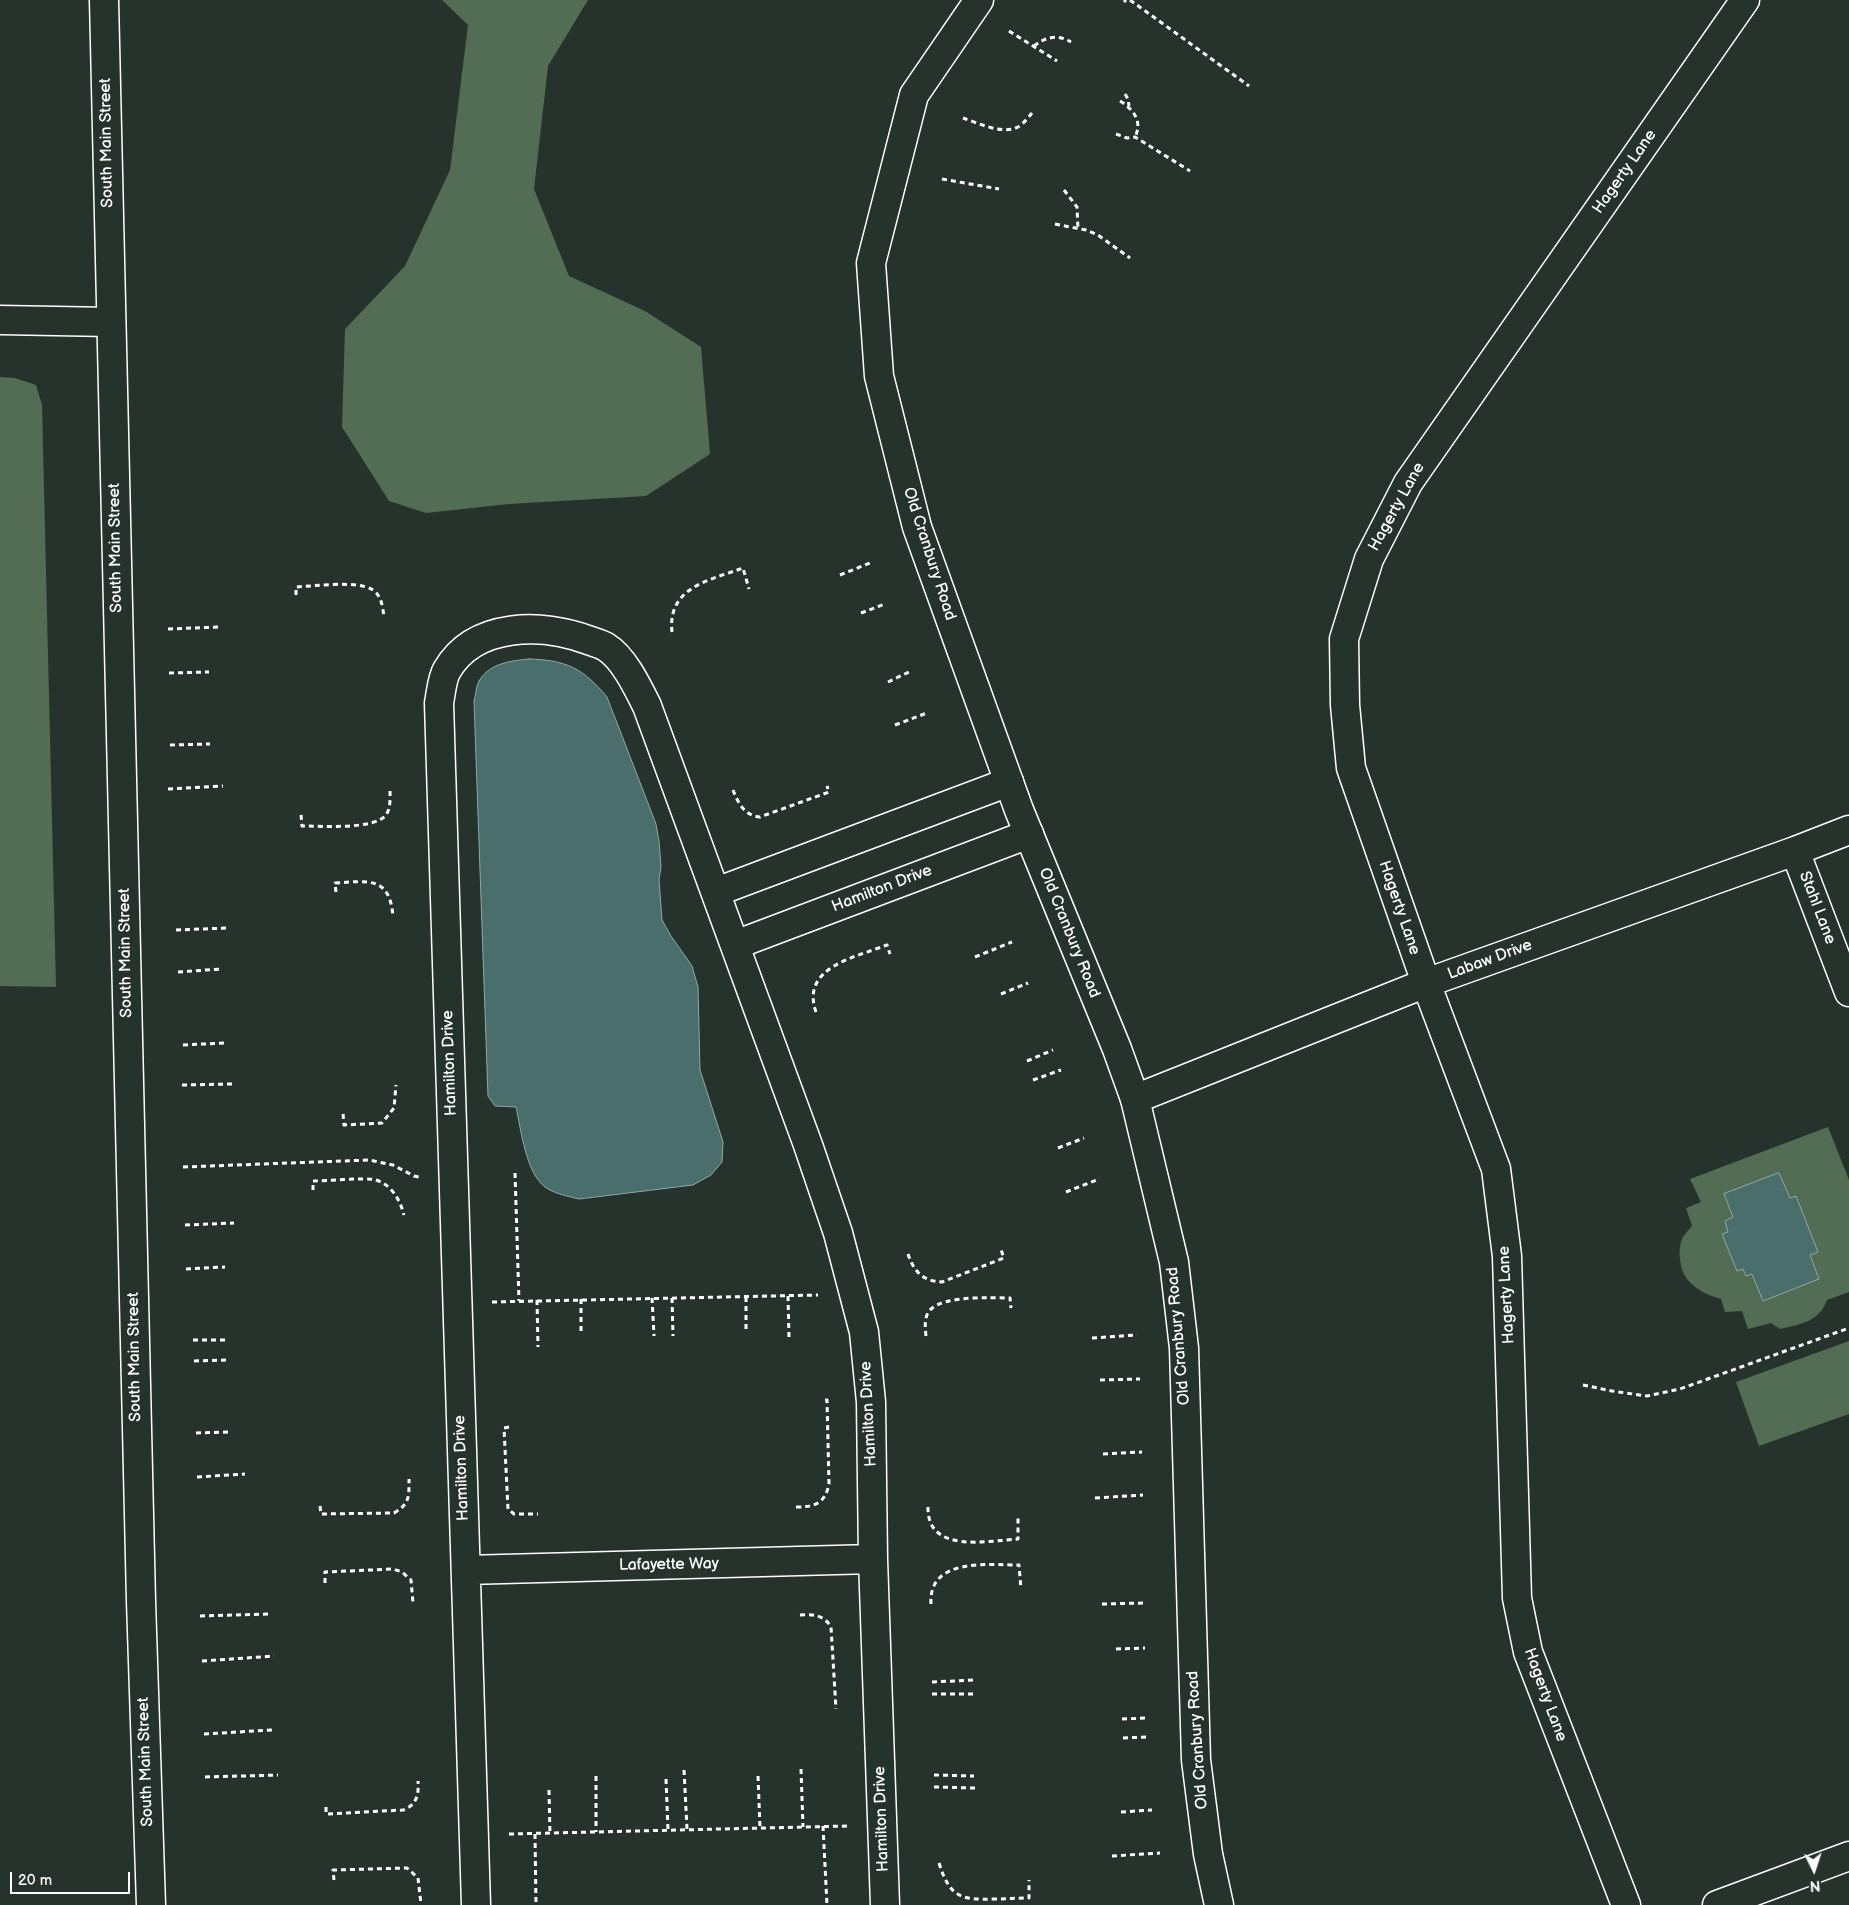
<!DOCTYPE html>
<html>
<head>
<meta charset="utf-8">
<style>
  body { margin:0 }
  #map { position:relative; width:1849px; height:1905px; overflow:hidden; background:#26332d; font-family:"Balsamiq Sans",sans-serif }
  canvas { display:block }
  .north { position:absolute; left:1789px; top:1845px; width:50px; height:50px; -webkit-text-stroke:4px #26332d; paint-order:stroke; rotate:176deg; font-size:14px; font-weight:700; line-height:20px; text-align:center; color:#fff }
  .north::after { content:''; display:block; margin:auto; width:18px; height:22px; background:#fff; clip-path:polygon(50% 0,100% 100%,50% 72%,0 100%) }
  .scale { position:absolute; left:10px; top:1872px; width:120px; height:22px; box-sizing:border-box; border:2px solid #fff; border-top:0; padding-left:6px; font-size:15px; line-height:18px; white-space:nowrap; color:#fff; -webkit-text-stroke:4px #26332d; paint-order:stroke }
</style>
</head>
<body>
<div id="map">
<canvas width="1849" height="1905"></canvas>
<div class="north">N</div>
<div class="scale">20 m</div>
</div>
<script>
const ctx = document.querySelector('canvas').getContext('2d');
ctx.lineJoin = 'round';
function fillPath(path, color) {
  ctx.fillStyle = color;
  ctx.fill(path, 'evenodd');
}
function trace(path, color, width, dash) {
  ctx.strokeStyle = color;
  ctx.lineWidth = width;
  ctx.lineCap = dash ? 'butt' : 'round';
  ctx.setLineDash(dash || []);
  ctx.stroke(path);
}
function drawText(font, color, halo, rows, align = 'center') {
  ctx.font = font + ' "Balsamiq Sans",sans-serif';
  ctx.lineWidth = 5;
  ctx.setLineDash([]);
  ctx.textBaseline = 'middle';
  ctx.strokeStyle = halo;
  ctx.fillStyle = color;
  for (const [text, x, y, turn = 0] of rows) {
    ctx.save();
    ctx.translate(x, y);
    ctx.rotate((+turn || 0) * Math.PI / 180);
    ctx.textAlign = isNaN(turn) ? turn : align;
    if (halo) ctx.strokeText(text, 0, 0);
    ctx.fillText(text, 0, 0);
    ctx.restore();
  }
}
fillPath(new Path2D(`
  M 442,0 L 588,0 L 548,66 L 534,189 L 569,276 L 645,311 L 701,347 L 710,454 L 646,496 L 509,504 L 426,513 L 389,501 L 342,427 L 345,329 L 405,266 L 450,170 L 468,25 Z
  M 0,377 L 15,378 L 36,385 L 42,405 L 56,987 L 0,986 Z
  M 1828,1127 L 1849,1180 L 1849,1292 L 1827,1300 C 1819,1322 1801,1324 1780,1329 L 1771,1323 L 1748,1329 L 1742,1311 L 1725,1312 L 1721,1299 C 1700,1293 1681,1282 1680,1258 C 1679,1252 1680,1244 1682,1239 C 1684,1234 1689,1230 1692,1226 L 1686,1208 L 1701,1202 L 1690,1179 Z
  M 1849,1341 L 1849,1414 L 1759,1446 L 1736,1382 Z`), '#526d54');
const water = new Path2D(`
  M 529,659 C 566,660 583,668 607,697 L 656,824 L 659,841 L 661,867 L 659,880 L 662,920 L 671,936 L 692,966 L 698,987 L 700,1070 L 723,1142 L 722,1162 L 711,1175 L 693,1185 L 579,1199 C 567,1196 555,1194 545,1187 C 526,1173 521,1130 516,1107 L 495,1106 L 488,1096 L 474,701 C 476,695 476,686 479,681 C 490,663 510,661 529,659 Z
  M 1779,1173 L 1790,1198 L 1796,1196 L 1818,1252 L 1810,1255 L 1819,1279 L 1763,1301 L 1752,1274 L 1746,1276 L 1743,1269 L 1737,1271 L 1722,1234 L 1728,1232 L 1725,1221 L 1733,1217 L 1724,1194 Z`);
fillPath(water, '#496e6c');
trace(water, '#92a8a7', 1);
const street = new Path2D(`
  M 0,320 L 111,322
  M 1795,851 L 1849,992
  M 716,892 L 1009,782
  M 735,945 L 1029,834
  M 1135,1099 L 1426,983 L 1795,851 L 1849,830
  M 466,1570 L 873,1559
  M 476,1905 L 439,703 C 441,693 442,678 447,670 C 475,622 543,623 588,640 C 594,642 601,644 606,647 C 624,658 638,688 647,706 L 808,1145 L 838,1233 L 864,1332 L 871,1402 L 873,1559 L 885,1905
  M 1626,1905 L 1528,1652 L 1517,1598 L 1507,1256 L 1496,1169 L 1426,983 L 1351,768 L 1345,705 L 1344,639 L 1369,559 L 1408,483 L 1745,0
  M 1717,1905 L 1849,1856`);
const secondary = new Path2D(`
  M 104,0 L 141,1601 L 151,1905
  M 979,0 L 914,95 L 871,263 L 879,376 L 917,527 L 1019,810 L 1117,1049 L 1135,1099 L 1174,1262 L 1184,1348 L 1196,1760 L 1208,1854 L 1219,1905`);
trace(street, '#fff', 31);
trace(secondary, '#fff', 31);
trace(new Path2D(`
  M 1130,0 L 1249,86
  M 1124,2 L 1126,0
  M 1009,31 L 1057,61
  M 1034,46 C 1045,37 1058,34 1071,42
  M 1125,94 L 1128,99 L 1129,106
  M 1120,101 C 1133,109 1143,121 1135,137
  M 963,118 C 978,123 1002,135 1018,127 C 1023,124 1028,118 1032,113
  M 1116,134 L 1127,138 L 1135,137 L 1190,171
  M 942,179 L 999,189
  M 1064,190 L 1077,207 L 1078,229
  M 1055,224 L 1086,230 L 1098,235 L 1130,258
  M 840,575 L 870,563
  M 296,595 L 296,587 C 315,586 358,580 373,590 C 382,596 383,609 384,618
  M 861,613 L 885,604
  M 168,629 L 219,627
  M 672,632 C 667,587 710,580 743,568 L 749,589
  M 169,673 L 209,672
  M 888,682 L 911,671
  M 895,725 L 927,713
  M 170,745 L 210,744
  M 168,789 L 223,786
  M 733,790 C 738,803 745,816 760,817 L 829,792 L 827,786
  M 301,815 L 302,826 C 320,826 375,830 386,815 C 391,808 390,797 390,789
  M 336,892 L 335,883 C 369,881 390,876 393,917
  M 176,930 L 228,928
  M 975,957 L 1012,942
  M 178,972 L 221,969
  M 1001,994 L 1028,983
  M 816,1012 C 800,967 856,957 887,945 L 890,954
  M 183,1045 L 224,1043
  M 1027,1061 L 1053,1050
  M 1033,1080 L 1061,1070
  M 182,1085 L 232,1084
  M 343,1114 L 344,1125 L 382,1123 L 394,1108 L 396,1085
  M 1058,1148 L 1084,1138
  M 183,1167 L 369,1160 L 393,1165 L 414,1176 L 419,1177
  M 515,1173 L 519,1301
  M 313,1190 L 313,1181 C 325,1181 367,1177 376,1180 C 392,1185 400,1200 404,1215
  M 1066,1192 L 1099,1179
  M 185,1225 L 234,1223
  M 908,1254 C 914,1272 923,1281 942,1282 L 1004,1258 L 1000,1247
  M 186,1269 L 225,1267
  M 788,1296 L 789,1338
  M 746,1297 L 746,1331
  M 652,1298 L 654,1336
  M 672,1298 L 673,1336
  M 581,1299 L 581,1335
  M 537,1300 L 538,1347
  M 492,1302 L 818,1295
  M 926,1336 C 925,1326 924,1317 930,1310 C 944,1295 991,1298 1010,1298 L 1011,1308
  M 1092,1338 L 1137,1335
  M 193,1340 L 227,1340
  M 194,1361 L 228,1360
  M 1100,1380 L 1140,1379
  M 1583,1385 L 1612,1391 L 1647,1396 L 1680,1389 L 1849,1328
  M 509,1427 L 504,1428 L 508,1509 L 514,1514 L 538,1514
  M 196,1433 L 232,1432
  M 1103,1454 L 1142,1452
  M 197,1477 L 245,1474
  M 1095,1498 L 1143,1495
  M 320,1506 L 321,1514 L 394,1513 C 410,1504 409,1496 409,1479
  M 796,1507 C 814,1507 825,1504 829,1484 L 827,1400 L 824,1400
  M 928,1507 C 927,1554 987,1541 1018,1539 L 1018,1517
  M 325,1583 L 325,1572 L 393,1569 L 402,1572 L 411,1580 L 413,1603
  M 931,1604 C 928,1557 989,1565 1019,1565 L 1021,1589
  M 1102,1604 L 1144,1603
  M 800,1615 C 813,1614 824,1615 831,1627 L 836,1709
  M 200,1616 L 271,1614
  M 1116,1649 L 1145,1648
  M 202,1661 L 274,1656
  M 932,1682 L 974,1680
  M 932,1694 L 975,1694
  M 1122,1719 L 1146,1718
  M 204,1734 L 272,1730
  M 1123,1738 L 1146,1737
  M 801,1769 L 803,1827
  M 684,1770 L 687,1829
  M 934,1775 L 974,1776
  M 596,1776 L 596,1832
  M 758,1776 L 760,1828
  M 205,1777 L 278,1775
  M 666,1779 L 668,1830
  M 934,1787 L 975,1788
  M 549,1790 L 550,1834
  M 326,1807 L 326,1814 L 403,1810 C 417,1805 419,1794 418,1781
  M 1121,1812 L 1152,1810
  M 823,1826 L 827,1905
  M 509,1834 L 848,1826
  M 535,1834 L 536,1905
  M 1112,1856 L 1160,1853
  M 939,1863 C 950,1898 961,1900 994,1899 C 1006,1899 1017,1898 1029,1898 L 1029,1880
  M 334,1880 L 333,1870 L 407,1868 L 418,1878 L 421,1904`), '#fff', 3, [5, 4]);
trace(street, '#26332d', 28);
trace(secondary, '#26332d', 28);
drawText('16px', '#fff', '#26332d', [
  ["South Main Street",107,143,-91],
  ["Hagerty Lane",1625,172,-55],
  ["Hagerty Lane",1397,507,-61],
  ["South Main Street",116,548,-91],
  ["Old Cranbury Road",929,554,72],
  ["Hamilton Drive",882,889,-21],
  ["Hagerty Lane",1399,908,71],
  ["Stahl Lane",1817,908,69],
  ["Old Cranbury Road",1069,933,68],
  ["South Main Street",126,953,-91],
  ["Labaw Drive",1490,960,-20],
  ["Hamilton Drive",450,1063,-92],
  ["Hagerty Lane",1507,1295,-93],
  ["Old Cranbury Road",1179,1336,-95],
  ["South Main Street",135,1357,-91],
  ["Hamilton Drive",869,1414,-93],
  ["Hamilton Drive",462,1468,-92],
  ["Lafayette Way",669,1565,-1],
  ["Hagerty Lane",1545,1695,70],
  ["Old Cranbury Road",1198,1740,-94],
  ["South Main Street",146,1762,-92],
  ["Hamilton Drive",882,1819,-92]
]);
</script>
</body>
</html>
